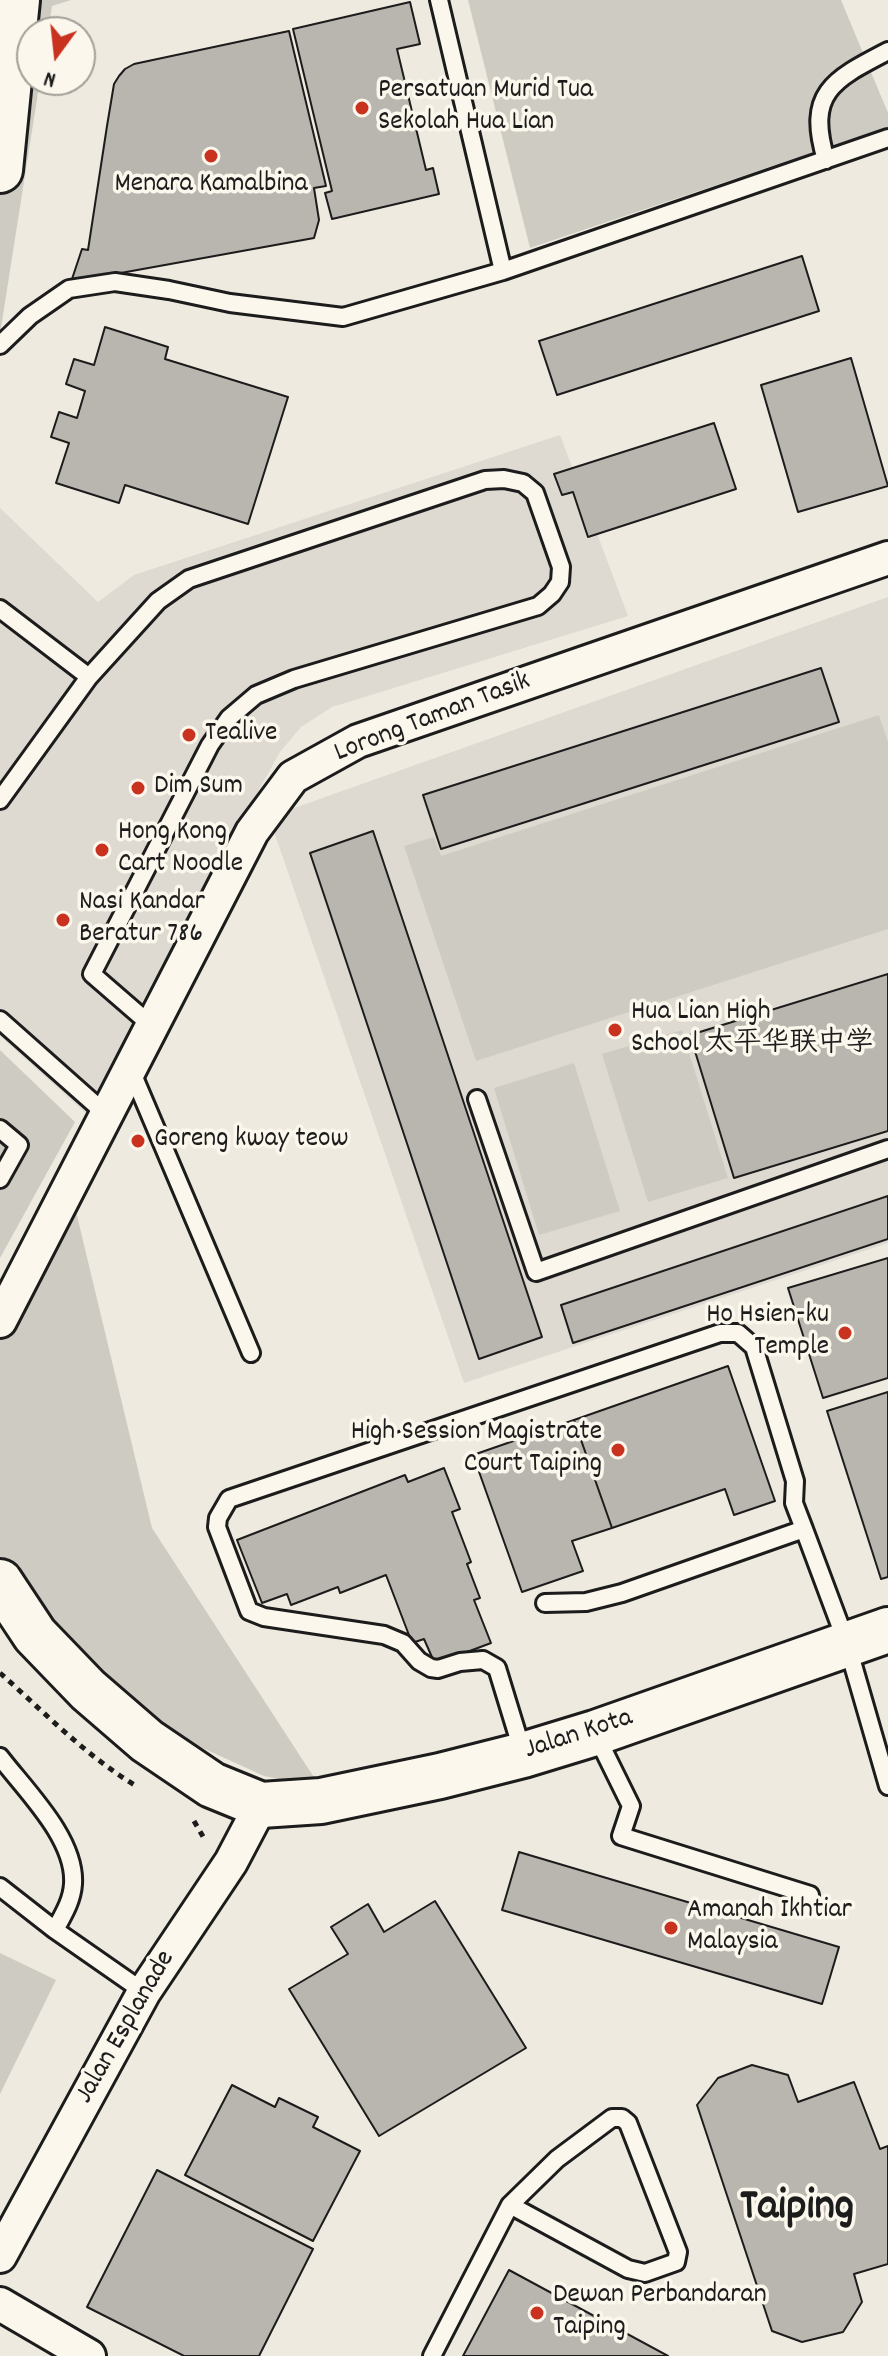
<!DOCTYPE html>
<html>
<head>
<meta charset="utf-8">
<style>
  body { margin:0 }
  #map { position:relative; width:888px; height:2356px; overflow:hidden; background:#eeeadf; font-family:Dekko,sans-serif }
  canvas { display:block }
  .north { position:absolute; left:16px; top:16px; width:80px; height:80px; box-sizing:border-box; background:#fbf7ec; border:2px solid #a29f99; border-radius:50%; rotate:195deg; font-size:22px; font-weight:700; line-height:32px; text-align:center; color:#1c1c1c }
  .north::after { content:''; display:block; margin:auto; width:28px; height:36px; background:#c8321e; clip-path:polygon(50% 0,100% 100%,50% 72%,0 100%) }
</style>
</head>
<body>
<div id="map">
<canvas width="888" height="2356"></canvas>
<div class="north">N</div>
</div>
<script>
const ctx = document.querySelector('canvas').getContext('2d');
ctx.lineJoin = 'round';
function fillPath(path, color) {
  ctx.fillStyle = color;
  ctx.fill(path, 'evenodd');
}
function trace(path, color, width, dash) {
  ctx.strokeStyle = color;
  ctx.lineWidth = width;
  ctx.lineCap = dash ? 'butt' : 'round';
  ctx.setLineDash(dash || []);
  ctx.stroke(path);
}
function drawText(font, color, halo, rows, align = 'center') {
  ctx.font = font + ' Dekko,"LXGW WenKai TC",sans-serif';
  ctx.lineWidth = 7;
  ctx.setLineDash([]);
  ctx.textBaseline = 'middle';
  ctx.strokeStyle = halo;
  ctx.fillStyle = color;
  for (const [text, x, y, turn = 0] of rows) {
    ctx.save();
    ctx.translate(x, y);
    ctx.rotate((+turn || 0) * Math.PI / 180);
    ctx.textAlign = isNaN(turn) ? turn : align;
    if (halo) ctx.strokeText(text, 0, 0);
    ctx.fillText(text, 0, 0);
    ctx.restore();
  }
}
fillPath(new Path2D(`
  M 560,435 L 628,616 L 332,707 L 301,727 L 280,752 L 251,804 L 88,1115 L 0,1036 L 0,508 L 98,602 L 134,575 Z
  M 888,597 L 888,1243 L 464,1383 L 269,817 Z`), '#dedad1');
fillPath(new Path2D(`
  M 0,0 L 71,0 L 52,6 L 48,32 L 32,32 L 32,80 L 40,80 L 0,334 Z
  M 468,0 L 841,0 L 888,113 L 888,127 L 530,248 Z
  M 879,715 L 888,742 L 888,929 L 476,1061 L 404,846 L 434,837 L 441,856 Z
  M 682,1030 L 728,1178 L 648,1202 L 602,1054 Z
  M 0,1050 L 75,1122 L 0,1258 Z
  M 574,1063 L 620,1211 L 539,1235 L 494,1088 Z
  M 73,1199 L 152,1528 L 317,1782 L 288,1781 L 264,1776 L 185,1740 L 104,1675 L 37,1618 L 0,1562 L 0,1337 Z
  M 0,1953 L 56,1980 L 0,2094 Z`), '#ceccc2');
const building = new Path2D(`
  M 410,2 L 420,44 L 397,49 L 426,170 L 433,168 L 439,194 L 332,219 L 325,193 L 332,191 L 293,29 Z
  M 289,31 L 326,186 L 314,188 L 319,220 L 314,238 L 71,282 L 82,249 L 88,250 L 107,126 L 114,84 L 119,76 L 125,69 L 134,64 Z
  M 802,256 L 819,311 L 557,395 L 539,341 Z
  M 105,327 L 168,347 L 165,359 L 288,397 L 248,524 L 125,485 L 119,503 L 56,483 L 69,443 L 51,437 L 59,412 L 77,418 L 85,391 L 66,384 L 74,359 L 94,365 Z
  M 851,358 L 888,486 L 798,512 L 761,385 Z
  M 714,423 L 736,489 L 588,537 L 573,492 L 562,495 L 554,474 Z
  M 821,668 L 839,722 L 441,849 L 423,795 Z
  M 373,831 L 542,1337 L 479,1359 L 310,853 Z
  M 888,974 L 888,1131 L 734,1178 L 690,1035 Z
  M 888,1196 L 888,1239 L 573,1343 L 561,1305 Z
  M 888,1258 L 888,1378 L 823,1398 L 788,1288 Z
  M 728,1366 L 775,1501 L 734,1515 L 725,1489 L 612,1528 L 574,1420 Z
  M 888,1392 L 888,1577 L 881,1579 L 827,1411 Z
  M 574,1420 L 612,1528 L 572,1541 L 583,1571 L 522,1592 L 473,1455 Z
  M 444,1468 L 460,1509 L 452,1512 L 471,1562 L 467,1564 L 480,1598 L 474,1600 L 491,1643 L 435,1664 L 424,1639 L 412,1643 L 386,1575 L 340,1593 L 338,1587 L 291,1605 L 287,1594 L 262,1603 L 237,1540 L 405,1475 L 408,1482 Z
  M 519,1852 L 839,1947 L 822,2004 L 502,1910 Z
  M 435,1901 L 526,2048 L 379,2136 L 289,1989 L 348,1954 L 331,1927 L 368,1904 L 384,1932 Z
  M 752,2065 L 788,2075 L 798,2102 L 854,2082 L 880,2149 L 888,2146 L 888,2264 L 854,2274 L 862,2302 L 843,2332 L 802,2342 L 772,2331 L 697,2105 L 718,2078 Z
  M 232,2085 L 275,2107 L 279,2098 L 318,2117 L 313,2127 L 360,2151 L 313,2241 L 185,2175 Z
  M 157,2170 L 313,2249 L 259,2356 L 184,2356 L 87,2307 Z
  M 509,2270 L 668,2356 L 463,2356 Z`);
fillPath(building, '#b9b6af');
trace(building, '#1c1c1c', 2);
const lane = new Path2D(`
  M 439,0 L 503,271
  M 826,160 C 806,93 832,80 888,51
  M 0,345 L 30,316 L 69,289 L 115,282 L 169,290 L 230,303 L 343,317 L 503,271 L 888,138
  M 0,609 L 89,677
  M 0,800 L 89,677 L 158,601 L 189,579 L 485,480 L 504,479 L 523,483 L 535,493 L 561,567 L 560,582 L 552,594 L 538,606 L 294,679 L 256,695 L 229,718 L 210,745 L 92,974 L 152,1026
  M 0,1020 L 107,1115
  M 131,1070 L 251,1353
  M 477,1099 L 536,1272 L 888,1149
  M 0,1129 L 19,1145 L 0,1179
  M 545,1603 L 586,1602 L 622,1593 L 804,1529 L 847,1644 L 888,1786
  M 596,1735 L 631,1806 L 621,1836 L 810,1895
  M 523,1753 L 497,1668 L 483,1660 L 460,1662 L 438,1669 L 431,1668 L 419,1661 L 403,1643 L 384,1635 L 264,1617 L 249,1611 L 217,1527 L 218,1518 L 229,1499 L 720,1333 L 738,1333 L 754,1347 L 795,1481 L 794,1503 L 804,1529
  M 0,1757 C 26,1791 76,1839 73,1884 C 72,1901 63,1915 55,1930
  M 0,1887 L 55,1930 L 144,1992
  M 432,2356 L 510,2205 L 557,2159 L 612,2118 L 622,2118 L 628,2123 L 678,2252 L 676,2262 L 645,2273 L 628,2269 L 510,2205`);
const street = new Path2D(`
  M 0,1321 L 252,832 L 293,777 L 358,741 L 888,558
  M 0,2256 L 144,1992 L 231,1862 L 261,1805
  M 0,2304 L 89,2356`);
const secondary = new Path2D(`
  M 0,170 L 17,0
  M 0,1582 L 35,1635 L 88,1690 L 147,1741 L 212,1785 L 261,1805 L 321,1801 L 440,1776 L 523,1755 L 595,1733 L 888,1630`);
trace(lane, '#1c1c1c', 22);
trace(street, '#1c1c1c', 38);
trace(secondary, '#1c1c1c', 50);
trace(new Path2D(`
  M 0,1673 C 44,1712 87,1757 138,1787
  M 194,1821 L 205,1840`), '#1c1c1c', 5, [6, 6]);
trace(lane, '#fbf7ec', 16);
trace(street, '#fbf7ec', 32);
trace(secondary, '#fbf7ec', 44);
for (const [x, y, r, color] of [
  [362,108,8,"#c8321e"],
  [211,156,8,"#c8321e"],
  [189,735,8,"#c8321e"],
  [138,788,8,"#c8321e"],
  [102,850,8,"#c8321e"],
  [63,920,8,"#c8321e"],
  [615,1030,8,"#c8321e"],
  [138,1141,8,"#c8321e"],
  [845,1333,8,"#c8321e"],
  [618,1450,8,"#c8321e"],
  [671,1928,8,"#c8321e"],
  [537,2313,8,"#c8321e"]
]) {
  const dot = new Path2D();
  dot.arc(x, y, r, 0, 2 * Math.PI);
  ctx.fillStyle = color;
  ctx.fill(dot);
  trace(dot, '#fbf7ec', 3);
}
drawText('28px', '#1c1c1c', '#fbf7ec', [
  ["Persatuan Murid Tua",378,92],
  ["Sekolah Hua Lian",378,124],
  ["Menara Kamalbina",211,186,"center"],
  ["Tealive",205,735],
  ["Dim Sum",154,788],
  ["Hong Kong",118,834],
  ["Cart Noodle",118,866],
  ["Nasi Kandar",79,904],
  ["Beratur 786",79,936],
  ["Hua Lian High",631,1014],
  ["School 太平华联中学",631,1046],
  ["Goreng kway teow",154,1141],
  ["Ho Hsien-ku",829,1317,"right"],
  ["Temple",829,1349,"right"],
  ["High Session Magistrate",602,1434,"right"],
  ["Court Taiping",602,1466,"right"],
  ["Amanah Ikhtiar",687,1912],
  ["Malaysia",687,1944],
  ["Dewan Perbandaran",553,2297],
  ["Taiping",553,2329]
], 'left');
drawText('28px', '#1c1c1c', '#fbf7ec', [
  ["Lorong Taman Tasik",433,719,-21],
  ["Jalan Kota",579,1736,-18],
  ["Jalan Esplanade",127,2028,-60]
]);
drawText('bold 44px', '#1c1c1c', '#fbf7ec', [
  ["Taiping",797,2211]
]);
</script>
</body>
</html>
